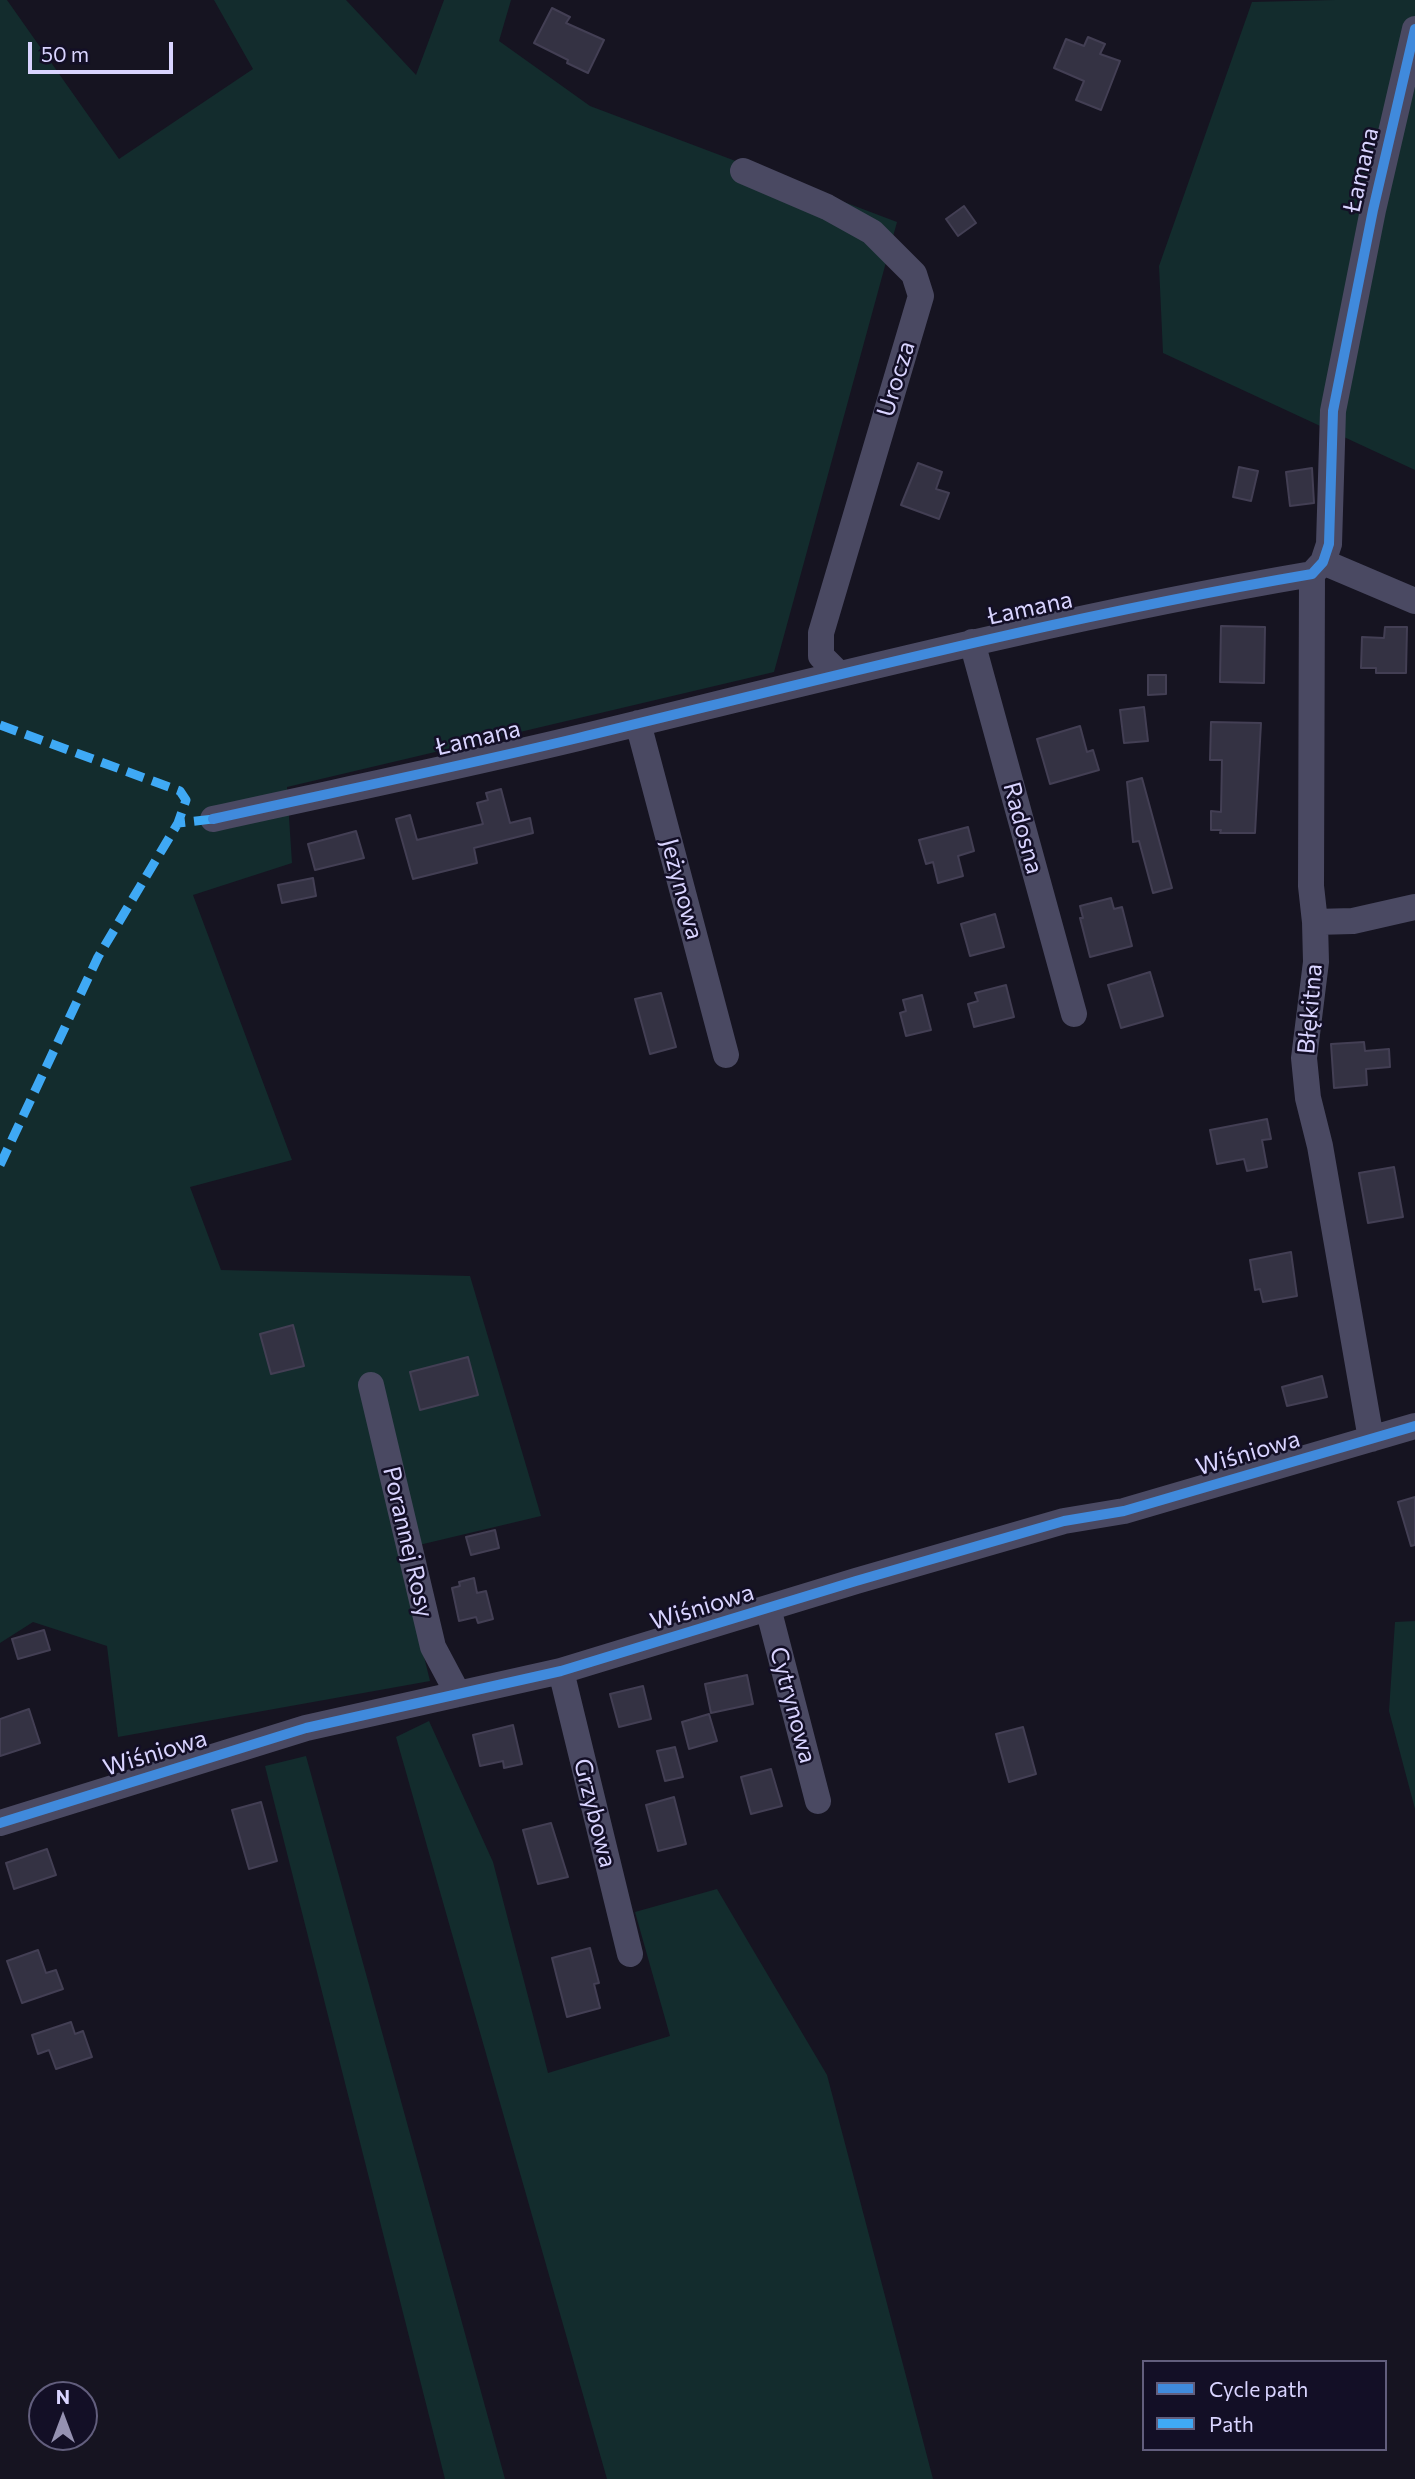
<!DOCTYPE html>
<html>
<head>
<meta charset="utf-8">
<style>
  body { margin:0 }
  #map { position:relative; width:1415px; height:2479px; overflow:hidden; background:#161421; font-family:Commissioner,sans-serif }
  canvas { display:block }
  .legend { position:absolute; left:1142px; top:2360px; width:245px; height:91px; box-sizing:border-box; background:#130f26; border:2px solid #625e7d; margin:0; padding:9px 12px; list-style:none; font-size:21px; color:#d9d4ff }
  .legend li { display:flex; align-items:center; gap:14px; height:35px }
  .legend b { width:35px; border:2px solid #625e7d }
  .north { position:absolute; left:28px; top:2381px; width:70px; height:70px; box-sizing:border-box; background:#130f26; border:2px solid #625e7d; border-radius:50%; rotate:0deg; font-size:19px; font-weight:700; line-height:28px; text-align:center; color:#d9d4ff }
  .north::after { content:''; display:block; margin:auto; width:24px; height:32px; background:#9591b1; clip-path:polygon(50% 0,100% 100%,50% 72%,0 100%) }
  .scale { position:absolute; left:28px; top:42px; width:145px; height:32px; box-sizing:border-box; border:4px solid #d9d4ff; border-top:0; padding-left:9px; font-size:21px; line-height:24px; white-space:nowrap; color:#d9d4ff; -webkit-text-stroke:5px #130f26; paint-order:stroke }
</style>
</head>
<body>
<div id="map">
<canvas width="1415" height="2479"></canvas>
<ul class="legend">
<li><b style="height:9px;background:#408adc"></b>Cycle path</li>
<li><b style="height:9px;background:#3fa9f5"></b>Path</li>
</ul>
<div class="north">N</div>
<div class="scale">50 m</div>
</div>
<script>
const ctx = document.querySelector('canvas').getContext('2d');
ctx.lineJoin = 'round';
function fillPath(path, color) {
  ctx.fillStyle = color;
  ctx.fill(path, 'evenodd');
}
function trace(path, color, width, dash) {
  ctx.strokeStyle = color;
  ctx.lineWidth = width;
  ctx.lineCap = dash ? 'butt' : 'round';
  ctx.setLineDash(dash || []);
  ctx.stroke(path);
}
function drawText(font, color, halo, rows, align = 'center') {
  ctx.font = font + ' Commissioner,sans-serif';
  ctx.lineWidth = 5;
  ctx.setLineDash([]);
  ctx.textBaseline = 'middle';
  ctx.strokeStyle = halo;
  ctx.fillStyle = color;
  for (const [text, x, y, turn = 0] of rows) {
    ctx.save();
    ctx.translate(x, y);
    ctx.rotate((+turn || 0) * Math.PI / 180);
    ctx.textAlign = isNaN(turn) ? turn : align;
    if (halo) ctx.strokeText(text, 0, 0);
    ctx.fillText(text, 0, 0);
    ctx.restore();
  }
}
fillPath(new Path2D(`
  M 0,0 L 7,0 L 119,159 L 253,69 L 214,0 L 346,0 L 416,75 L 444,0 L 511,0 L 499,41 L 590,106 L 897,222 L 774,672 L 287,787 L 292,863 L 193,895 L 292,1160 L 190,1187 L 221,1270 L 470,1276 L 541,1516 L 398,1550 L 430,1681 L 118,1737 L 107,1646 L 33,1622 L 0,1643 Z
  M 1335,0 L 1415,0 L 1415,470 L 1163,353 L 1159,266 L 1252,2 Z
  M 1415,1621 L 1415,1809 L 1389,1711 L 1395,1622 Z
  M 429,1721 L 493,1862 L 548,2073 L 670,2036 L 635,1912 L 717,1889 L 827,2075 L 933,2479 L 607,2479 L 396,1737 Z
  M 306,1756 L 505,2479 L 445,2479 L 265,1766 Z`), '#132c2d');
const building = new Path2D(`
  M 552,8 L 570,17 L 566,23 L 604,40 L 588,73 L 567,63 L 568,60 L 534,43 Z
  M 1088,37 L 1105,44 L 1100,54 L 1120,61 L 1101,110 L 1076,100 L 1084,81 L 1054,68 L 1066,39 L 1084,46 Z
  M 964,206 L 976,223 L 958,236 L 946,219 Z
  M 918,463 L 942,472 L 936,489 L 949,493 L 939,519 L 901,505 Z
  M 1239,467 L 1258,471 L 1251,501 L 1233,497 Z
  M 1312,468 L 1314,503 L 1290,506 L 1286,472 Z
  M 1221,626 L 1265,627 L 1264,683 L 1220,682 Z
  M 1385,627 L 1407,627 L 1406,673 L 1376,673 L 1376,668 L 1361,668 L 1362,637 L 1384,638 Z
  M 1148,675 L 1166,675 L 1166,694 L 1148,695 Z
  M 1144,707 L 1148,741 L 1124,743 L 1120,710 Z
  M 1211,722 L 1261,723 L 1255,833 L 1220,833 L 1221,830 L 1211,830 L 1211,811 L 1221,812 L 1222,760 L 1210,760 Z
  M 1080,726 L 1087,752 L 1093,750 L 1099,770 L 1050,784 L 1037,739 Z
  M 1142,778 L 1172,888 L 1153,893 L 1139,841 L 1133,842 L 1127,782 Z
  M 501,789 L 510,823 L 530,818 L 533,833 L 474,848 L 477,863 L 413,879 L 396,819 L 410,815 L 417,840 L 483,824 L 477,803 L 488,800 L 486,793 Z
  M 968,827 L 974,851 L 958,856 L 963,876 L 938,883 L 933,862 L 926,864 L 919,840 Z
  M 356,831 L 364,858 L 315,870 L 308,844 Z
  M 313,878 L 316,896 L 282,903 L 278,885 Z
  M 1111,898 L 1114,909 L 1122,907 L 1132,946 L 1090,957 L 1080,918 L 1083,918 L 1080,906 Z
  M 995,914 L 1004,947 L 970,956 L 961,924 Z
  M 1150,972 L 1163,1016 L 1121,1028 L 1108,985 Z
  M 1006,985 L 1014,1017 L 974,1027 L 968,1004 L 978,1001 L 975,993 Z
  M 661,993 L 676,1047 L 650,1054 L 635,999 Z
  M 922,995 L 931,1030 L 906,1036 L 900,1013 L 906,1011 L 903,1000 Z
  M 1364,1042 L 1365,1051 L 1389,1049 L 1390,1067 L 1366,1069 L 1367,1085 L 1334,1088 L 1331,1044 Z
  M 1267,1119 L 1271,1139 L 1262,1140 L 1267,1167 L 1247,1171 L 1244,1159 L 1217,1164 L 1210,1130 Z
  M 1394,1167 L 1403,1217 L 1368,1223 L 1359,1173 Z
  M 1291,1252 L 1297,1296 L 1263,1302 L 1260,1289 L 1255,1290 L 1250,1260 Z
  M 293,1325 L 304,1366 L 271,1374 L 260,1334 Z
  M 468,1357 L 478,1395 L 420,1410 L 410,1372 Z
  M 1322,1376 L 1327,1397 L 1287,1406 L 1282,1387 Z
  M 1415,1497 L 1415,1545 L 1411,1546 L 1398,1502 Z
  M 495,1530 L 499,1548 L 471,1555 L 466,1537 Z
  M 474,1578 L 477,1593 L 486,1591 L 493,1619 L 478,1623 L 476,1617 L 459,1621 L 452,1588 L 460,1586 L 459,1582 Z
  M 44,1630 L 50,1650 L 18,1659 L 12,1639 Z
  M 747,1675 L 753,1704 L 711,1713 L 705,1684 Z
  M 643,1686 L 651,1719 L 619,1727 L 610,1694 Z
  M 29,1709 L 40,1743 L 0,1756 L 0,1719 Z
  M 709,1714 L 717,1741 L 689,1749 L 682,1722 Z
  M 513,1725 L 522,1764 L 504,1768 L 503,1761 L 480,1766 L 473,1735 Z
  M 1023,1727 L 1036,1774 L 1009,1782 L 996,1734 Z
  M 675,1747 L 683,1777 L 665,1781 L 657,1751 Z
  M 771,1769 L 782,1806 L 751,1814 L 741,1777 Z
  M 674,1797 L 686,1844 L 658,1851 L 646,1805 Z
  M 261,1802 L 277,1861 L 249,1869 L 232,1810 Z
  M 551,1823 L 568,1877 L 538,1884 L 523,1830 Z
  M 47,1849 L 56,1875 L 14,1889 L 6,1863 Z
  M 590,1948 L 599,1983 L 594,1984 L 600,2008 L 567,2017 L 552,1958 Z
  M 38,1950 L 46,1973 L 56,1970 L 63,1989 L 22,2003 L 7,1961 Z
  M 71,2022 L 75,2034 L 83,2031 L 92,2057 L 56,2069 L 49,2050 L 38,2054 L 32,2035 Z`);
fillPath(building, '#343243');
trace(building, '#433f54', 2);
trace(new Path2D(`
  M 743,171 L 827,207 L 872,232 L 914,274 L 921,296 L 821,633 L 821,656 L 839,674
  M 1323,562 L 1415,601
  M 1312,574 L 1311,886 L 1315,922 L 1316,962 L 1304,1058 L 1308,1098 L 1320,1146 L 1371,1439
  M 972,642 L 1074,1014
  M 638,723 L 726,1055
  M 213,819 C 335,792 457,767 578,738 C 822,679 1065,616 1312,574 L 1323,562 L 1329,544 L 1333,411 L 1373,210 L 1415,29
  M 1315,922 L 1353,921 L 1415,907
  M 371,1385 L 433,1647 L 458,1694
  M 768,1608 L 818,1801
  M 561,1671 L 630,1954
  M 0,1823 L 306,1728 L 561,1671 L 856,1581 L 1064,1521 L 1124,1511 L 1415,1426`), '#4a4962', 26);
trace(new Path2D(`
  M 0,725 L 180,791 L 186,800 L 178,823 L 213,819
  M 0,1165 L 98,957 L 178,823`), '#3fa9f5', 9, [18, 9]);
trace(new Path2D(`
  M 213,819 C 335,792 457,767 578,738 C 822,679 1065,616 1312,574 L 1323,562 L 1329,544 L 1333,411 L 1373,210 L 1415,29
  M 0,1823 L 306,1728 L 561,1671 L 856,1581 L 1064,1521 L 1124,1511 L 1415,1426`), '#408adc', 10);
drawText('24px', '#d9d4ff', '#130f26', [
  ["Łamana",1361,170,-77],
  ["Urocza",896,379,-73],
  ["Łamana",1030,608,-12],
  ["Łamana",478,738,-13],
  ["Radosna",1023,828,75],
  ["Jeżynowa",682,889,75],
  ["Błękitna",1310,1009,-85],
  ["Wiśniowa",1248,1453,-16],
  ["Porannej Rosy",408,1542,77],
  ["Wiśniowa",702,1607,-17],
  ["Cytrynowa",793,1705,75],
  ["Wiśniowa",155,1753,-17],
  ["Grzybowa",595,1813,76]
]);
</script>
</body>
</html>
